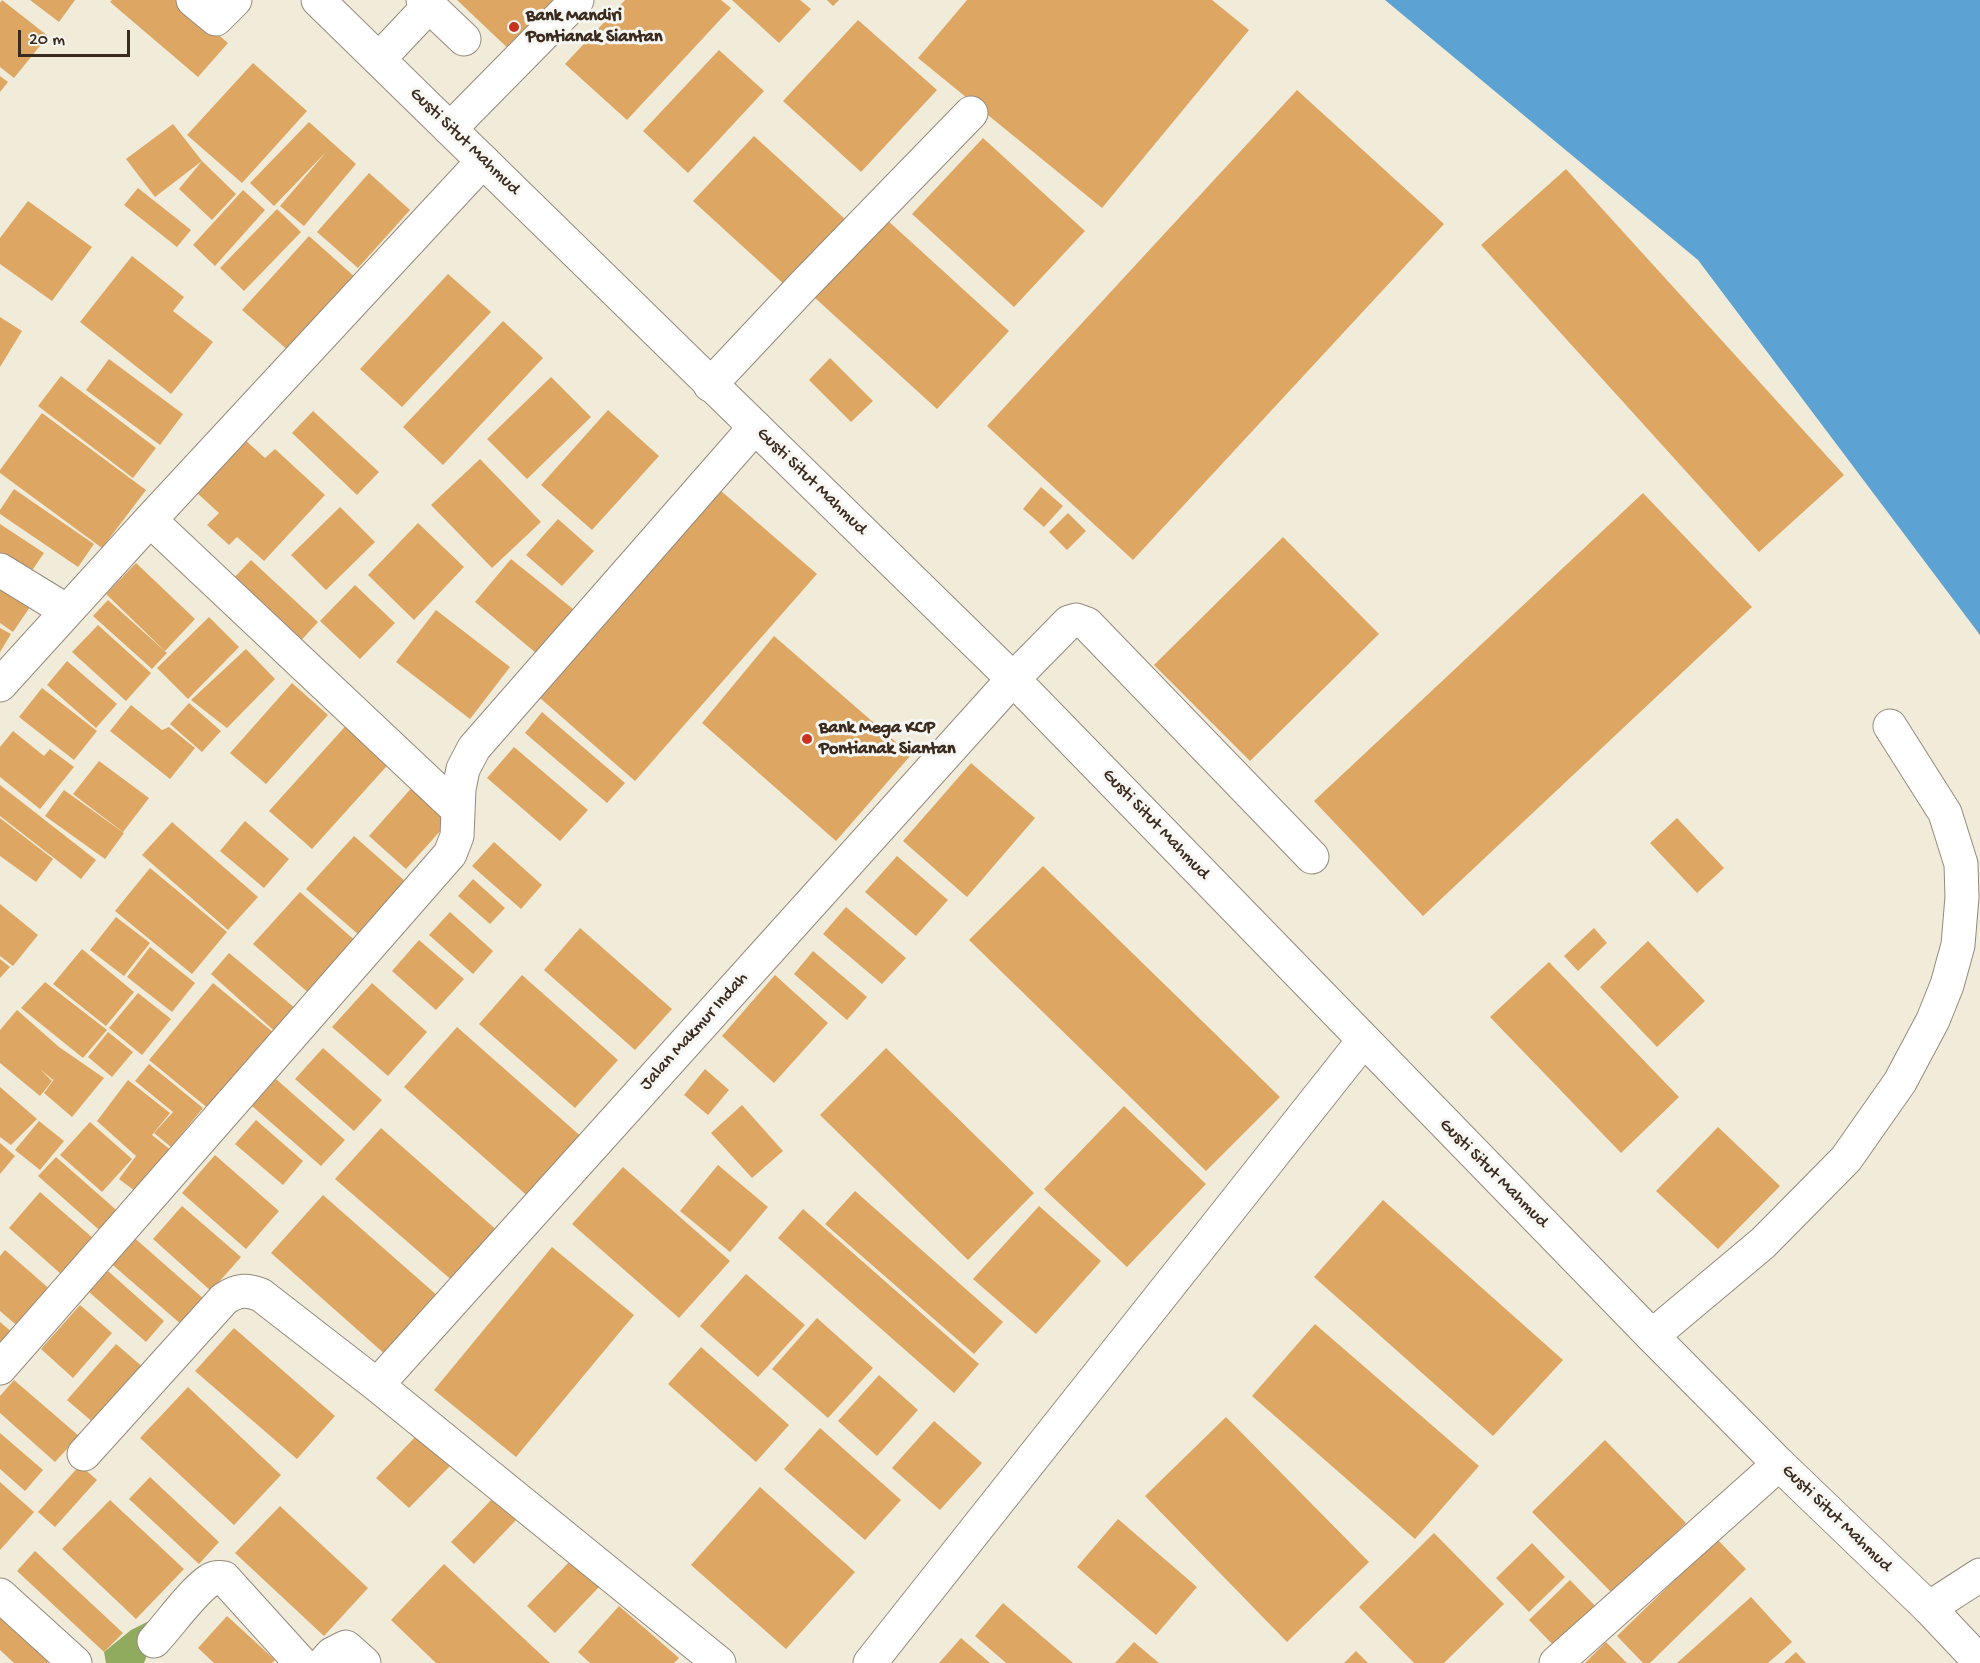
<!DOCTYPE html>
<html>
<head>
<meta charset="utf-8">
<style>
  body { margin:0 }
  #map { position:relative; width:1980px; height:1663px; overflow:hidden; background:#f1ebd9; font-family:"Gochi Hand",sans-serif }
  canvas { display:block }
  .scale { position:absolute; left:18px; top:30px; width:112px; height:27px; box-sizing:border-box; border:3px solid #3b2a1e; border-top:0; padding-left:8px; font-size:18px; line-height:21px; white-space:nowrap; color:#3b2a1e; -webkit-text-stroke:4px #f6f6f2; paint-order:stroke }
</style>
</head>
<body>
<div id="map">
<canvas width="1980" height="1663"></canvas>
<div class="scale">20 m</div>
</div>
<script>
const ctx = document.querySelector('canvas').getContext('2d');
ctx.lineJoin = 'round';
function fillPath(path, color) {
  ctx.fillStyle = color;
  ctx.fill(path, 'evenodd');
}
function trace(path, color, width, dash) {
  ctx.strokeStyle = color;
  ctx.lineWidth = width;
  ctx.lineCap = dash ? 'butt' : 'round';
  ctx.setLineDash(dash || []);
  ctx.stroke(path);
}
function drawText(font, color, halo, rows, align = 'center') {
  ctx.font = font + ' "Gochi Hand",sans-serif';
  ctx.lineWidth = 6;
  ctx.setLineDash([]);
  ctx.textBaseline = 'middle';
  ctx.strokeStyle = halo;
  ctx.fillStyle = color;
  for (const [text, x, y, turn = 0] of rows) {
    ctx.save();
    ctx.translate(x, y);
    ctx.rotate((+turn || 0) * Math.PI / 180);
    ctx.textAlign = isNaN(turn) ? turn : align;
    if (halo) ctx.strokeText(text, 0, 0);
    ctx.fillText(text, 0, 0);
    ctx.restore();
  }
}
fillPath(new Path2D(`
  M 163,1614 L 144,1663 L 106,1663 L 104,1652 L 131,1630 Z`), '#90ab5d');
fillPath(new Path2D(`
  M 1385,0 L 1980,0 L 1980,635 L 1698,260 Z`), '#5ca2d2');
fillPath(new Path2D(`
  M 2,0 L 48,36 L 14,78 L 0,67 L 0,3 Z
  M 30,0 L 75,0 L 59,22 Z
  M 112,0 L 178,0 L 228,43 L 198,77 L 110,2 Z
  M 457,0 L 568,0 L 515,55 Z
  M 625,0 L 721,0 L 731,8 L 627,120 L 565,64 Z
  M 732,0 L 800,0 L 811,9 L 779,43 Z
  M 827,0 L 839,0 L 833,6 Z
  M 967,0 L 1212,0 L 1249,30 L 1102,208 L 918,58 Z
  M 858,20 L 937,90 L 861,172 L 783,101 Z
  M 719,50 L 764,91 L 688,173 L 643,131 Z
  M 253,63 L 307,111 L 242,183 L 187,135 Z
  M 0,76 L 8,82 L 0,92 Z
  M 1297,90 L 1444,224 L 1133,560 L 987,426 Z
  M 309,122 L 356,164 L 304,226 L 280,206 L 327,151 L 274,206 L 250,183 Z
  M 173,124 L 202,161 L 155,197 L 126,159 Z
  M 754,136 L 846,220 L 786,286 L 693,201 Z
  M 983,138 L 1085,231 L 1014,307 L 912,214 Z
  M 202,161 L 236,194 L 212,220 L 179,189 Z
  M 1566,169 L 1844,475 L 1759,552 L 1481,245 Z
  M 369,173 L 410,210 L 358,268 L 317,232 Z
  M 138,188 L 191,230 L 177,247 L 124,205 Z
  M 243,190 L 265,210 L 215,266 L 193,245 Z
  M 28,201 L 92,247 L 52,301 L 0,264 L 0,238 Z
  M 277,209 L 301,232 L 244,291 L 220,268 Z
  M 886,219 L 1009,331 L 937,409 L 814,297 Z
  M 309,236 L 356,278 L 290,352 L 242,310 Z
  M 132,256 L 184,297 L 173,311 L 213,342 L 171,394 L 80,322 Z
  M 448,274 L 491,312 L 402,407 L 360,369 Z
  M 0,317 L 22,331 L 0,367 Z
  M 503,321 L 543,358 L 443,465 L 403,427 Z
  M 830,358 L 873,401 L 851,422 L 809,380 Z
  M 109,359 L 183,414 L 160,445 L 86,390 Z
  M 61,376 L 156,448 L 133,478 L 38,406 Z
  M 551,377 L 591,417 L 527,479 L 487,439 Z
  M 608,410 L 659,456 L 592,530 L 541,485 Z
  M 313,411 L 379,472 L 357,495 L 292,433 Z
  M 42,413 L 146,490 L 102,548 L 0,473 L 0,470 Z
  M 245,440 L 265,458 L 275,449 L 325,495 L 264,561 L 237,537 L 229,545 L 207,525 L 219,513 L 197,493 Z
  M 480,459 L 541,522 L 492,568 L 431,505 Z
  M 713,484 L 817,574 L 635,781 L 532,691 Z
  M 1041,487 L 1063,506 L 1044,527 L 1023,509 Z
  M 14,489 L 94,544 L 78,567 L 0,514 L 0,510 Z
  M 1643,493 L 1752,607 L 1423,916 L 1314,801 Z
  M 340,507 L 375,542 L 326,590 L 291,555 Z
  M 1068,513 L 1086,531 L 1067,550 L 1049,532 Z
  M 558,519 L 594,551 L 562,586 L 526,555 Z
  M 418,523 L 464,567 L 414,620 L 368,575 Z
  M 0,524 L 44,553 L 27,578 L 0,560 Z
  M 1283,537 L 1379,634 L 1250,761 L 1154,665 Z
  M 511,559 L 573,609 L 536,653 L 475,602 Z
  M 251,560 L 318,622 L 296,646 L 229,583 Z
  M 136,563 L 195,619 L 165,651 L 106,594 Z
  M 0,580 L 34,601 L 13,632 L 0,623 Z
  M 355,585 L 395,623 L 360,659 L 320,621 Z
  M 108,600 L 167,653 L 152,669 L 93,616 Z
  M 436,610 L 510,667 L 470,719 L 396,662 Z
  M 209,617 L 239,647 L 188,699 L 157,668 Z
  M 98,625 L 151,673 L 126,701 L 72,652 Z
  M 0,628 L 11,634 L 0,652 Z
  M 774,636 L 911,755 L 836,841 L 702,723 Z
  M 246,649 L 275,679 L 227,728 L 191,700 Z
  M 67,661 L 117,704 L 96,728 L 47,685 Z
  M 292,683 L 328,715 L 266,784 L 230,753 Z
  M 42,688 L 97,731 L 74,760 L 19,717 Z
  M 189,703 L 221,731 L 202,752 L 170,724 Z
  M 131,705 L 162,730 L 169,727 L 195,748 L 170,779 L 110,731 Z
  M 542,712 L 625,783 L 607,803 L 525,733 Z
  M 351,720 L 394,758 L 312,849 L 269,811 Z
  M 13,731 L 44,756 L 50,749 L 74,767 L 40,809 L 0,777 L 0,747 Z
  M 514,747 L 588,810 L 560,841 L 487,778 Z
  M 99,761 L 149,798 L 123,832 L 73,794 Z
  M 971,763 L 1035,818 L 967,897 L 903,841 Z
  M 415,784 L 452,818 L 406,869 L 369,836 Z
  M 0,785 L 96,860 L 81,879 L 0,816 Z
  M 64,790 L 124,833 L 105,859 L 45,816 Z
  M 0,818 L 53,859 L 36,882 L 0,856 Z
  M 1677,818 L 1724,868 L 1697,893 L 1650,843 Z
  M 245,821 L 289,859 L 264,888 L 220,851 Z
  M 172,822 L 258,897 L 228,930 L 142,855 Z
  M 354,836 L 406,882 L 359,935 L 306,889 Z
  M 494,842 L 542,885 L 521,909 L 472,866 Z
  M 897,856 L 948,900 L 916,936 L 865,892 Z
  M 1043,866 L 1280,1097 L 1206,1171 L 969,940 Z
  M 150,868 L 227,932 L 192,974 L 115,911 Z
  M 473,879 L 505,908 L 490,924 L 458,896 Z
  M 300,892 L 359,944 L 312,996 L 253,944 Z
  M 0,904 L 38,935 L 13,966 L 0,956 Z
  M 846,907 L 906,958 L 882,984 L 823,934 Z
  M 450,912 L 493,951 L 473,974 L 429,935 Z
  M 116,917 L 150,943 L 124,976 L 90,950 Z
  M 580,928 L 672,1009 L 635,1050 L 544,970 Z
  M 1594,928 L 1607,943 L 1578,971 L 1564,956 Z
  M 419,940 L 464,979 L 436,1010 L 392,971 Z
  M 1648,941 L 1705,1001 L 1657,1047 L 1600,987 Z
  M 150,947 L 195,983 L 172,1012 L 127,977 Z
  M 82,949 L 134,992 L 106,1026 L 53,984 Z
  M 813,951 L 867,997 L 847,1020 L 794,974 Z
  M 229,953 L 302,1014 L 282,1038 L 211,974 Z
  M 0,959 L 10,967 L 0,978 Z
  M 1549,962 L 1679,1097 L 1621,1153 L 1490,1017 Z
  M 522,975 L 618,1060 L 575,1108 L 479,1024 Z
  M 775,975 L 828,1023 L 774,1083 L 722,1036 Z
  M 45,982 L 107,1030 L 83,1058 L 21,1008 Z
  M 213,983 L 279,1037 L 215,1114 L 149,1060 Z
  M 372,983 L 427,1032 L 388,1076 L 332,1027 Z
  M 138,993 L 171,1019 L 142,1055 L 109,1028 Z
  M 17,1010 L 59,1047 L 104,1078 L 72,1117 L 44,1093 L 55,1078 L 53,1080 L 40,1069 L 52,1081 L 40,1096 L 0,1063 L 0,1030 Z
  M 457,1027 L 584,1139 L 531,1199 L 404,1087 Z
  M 108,1032 L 133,1052 L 112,1077 L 88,1057 Z
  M 323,1048 L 382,1100 L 354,1131 L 295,1079 Z
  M 886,1048 L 1034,1193 L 968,1260 L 820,1115 Z
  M 149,1064 L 203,1108 L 171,1147 L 154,1133 L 173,1112 L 135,1081 Z
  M 705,1069 L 729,1090 L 708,1115 L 684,1095 Z
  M 276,1079 L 345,1140 L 321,1166 L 252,1106 Z
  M 128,1080 L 170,1113 L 152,1135 L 177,1155 L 143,1197 L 119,1179 L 136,1156 L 97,1121 Z
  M 0,1087 L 37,1119 L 11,1145 L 0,1137 Z
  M 742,1105 L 783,1151 L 752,1178 L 711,1133 Z
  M 1124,1106 L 1206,1184 L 1127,1267 L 1044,1189 Z
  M 256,1120 L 303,1161 L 283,1185 L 235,1144 Z
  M 39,1121 L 64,1141 L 40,1170 L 15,1150 Z
  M 90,1122 L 132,1159 L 102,1192 L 60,1155 Z
  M 1718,1127 L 1780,1186 L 1718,1249 L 1656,1191 Z
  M 381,1128 L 500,1233 L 455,1283 L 335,1179 Z
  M 0,1143 L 15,1156 L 0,1174 Z
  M 215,1155 L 279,1211 L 246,1249 L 182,1193 Z
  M 56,1157 L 122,1215 L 105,1235 L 38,1176 Z
  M 718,1165 L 768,1207 L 730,1252 L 680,1211 Z
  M 623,1167 L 730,1261 L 679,1318 L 572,1224 Z
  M 855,1191 L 1003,1322 L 974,1354 L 825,1224 Z
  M 40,1192 L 102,1246 L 70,1282 L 9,1228 Z
  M 323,1195 L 439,1297 L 387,1356 L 271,1253 Z
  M 1383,1200 L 1563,1360 L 1493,1436 L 1314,1277 Z
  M 182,1206 L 241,1257 L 211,1291 L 153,1239 Z
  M 1039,1206 L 1101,1261 L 1036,1334 L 973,1279 Z
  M 803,1209 L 979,1364 L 954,1393 L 778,1238 Z
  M 130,1234 L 205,1300 L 182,1325 L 107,1260 Z
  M 552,1247 L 634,1315 L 516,1457 L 434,1390 Z
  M 5,1250 L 53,1292 L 20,1328 L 0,1311 L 0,1256 Z
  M 108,1271 L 164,1321 L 146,1342 L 89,1292 Z
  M 746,1274 L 805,1325 L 758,1377 L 700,1326 Z
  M 80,1305 L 112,1333 L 73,1378 L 41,1349 Z
  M 817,1318 L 873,1368 L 828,1418 L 772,1369 Z
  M 0,1322 L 14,1334 L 0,1350 Z
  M 1315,1324 L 1479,1466 L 1415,1539 L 1252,1396 Z
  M 234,1328 L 335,1416 L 297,1459 L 195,1371 Z
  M 116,1344 L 144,1368 L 95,1424 L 67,1400 Z
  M 701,1347 L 789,1425 L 756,1462 L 668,1384 Z
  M 879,1375 L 918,1410 L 877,1456 L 838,1421 Z
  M 14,1380 L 79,1436 L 55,1462 L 0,1413 L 0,1396 Z
  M 188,1387 L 281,1475 L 234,1525 L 140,1438 Z
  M 1226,1417 L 1369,1562 L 1287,1642 L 1145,1496 Z
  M 934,1421 L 982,1463 L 940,1510 L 892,1468 Z
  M 820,1428 L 901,1500 L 865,1540 L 784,1469 Z
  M 0,1433 L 43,1470 L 25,1491 L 0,1469 Z
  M 418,1434 L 451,1465 L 409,1508 L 376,1478 Z
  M 1605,1440 L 1686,1523 L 1613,1594 L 1532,1512 Z
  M 80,1465 L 97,1480 L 55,1527 L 38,1512 Z
  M 150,1477 L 219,1542 L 199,1564 L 129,1499 Z
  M 0,1482 L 34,1512 L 0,1550 Z
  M 760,1487 L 855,1572 L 786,1649 L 691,1565 Z
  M 494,1497 L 517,1519 L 474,1564 L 451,1542 Z
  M 110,1500 L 184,1569 L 136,1619 L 62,1549 Z
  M 280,1506 L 368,1588 L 324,1636 L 235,1553 Z
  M 1118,1519 L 1197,1587 L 1156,1635 L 1077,1567 Z
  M 1434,1533 L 1504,1604 L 1444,1663 L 1414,1663 L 1359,1607 Z
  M 1717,1539 L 1746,1569 L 1650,1663 L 1643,1663 L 1617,1636 Z
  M 1532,1543 L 1565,1577 L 1529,1612 L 1496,1578 Z
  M 35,1551 L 123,1633 L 104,1652 L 17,1571 Z
  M 570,1561 L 599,1587 L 555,1633 L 527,1606 Z
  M 444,1564 L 550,1663 L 436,1663 L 391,1620 Z
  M 1570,1580 L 1599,1610 L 1558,1650 L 1529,1620 Z
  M 1751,1597 L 1792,1642 L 1768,1663 L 1677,1663 Z
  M 1003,1603 L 1073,1663 L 1006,1663 L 975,1636 Z
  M 619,1606 L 679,1658 L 674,1663 L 590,1663 L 578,1652 Z
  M 0,1612 L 56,1654 L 47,1663 L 14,1663 L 0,1650 Z
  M 227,1616 L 275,1660 L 272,1663 L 214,1663 L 198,1648 Z
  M 961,1638 L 990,1663 L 939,1663 Z
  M 1134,1642 L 1159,1663 L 1115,1663 Z
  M 1606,1642 L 1627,1663 L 1585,1663 Z
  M 1356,1651 L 1368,1663 L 1344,1663 Z
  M 1796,1652 L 1806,1663 L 1784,1663 Z`), '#dda763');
const minor = new Path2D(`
  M 193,0 L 216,19 L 235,0
  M 423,0 L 464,39
  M 379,59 L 429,6
  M 450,129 L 577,0
  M 710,385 L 802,287 L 971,113
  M 150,520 L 458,810
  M 0,570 L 67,611
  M 0,685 L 150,520 L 483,161
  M 1652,1336 L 1763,1243 L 1846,1159 L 1900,1082 L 1933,1020 L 1947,985 L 1958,945 L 1962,897 L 1961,864 L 1945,813 L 1890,726
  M 0,1368 L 450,854 L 457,836 L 459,789 L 463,769 L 474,748 L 755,427
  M 377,1385 L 1013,679 L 1069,622 L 1076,620 L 1087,624 L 1312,857
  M 84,1454 L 224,1299 C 237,1290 246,1289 261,1295 L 377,1385 L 719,1663
  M 0,1595 L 75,1663
  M 1929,1608 L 1980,1575
  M 154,1641 C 169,1625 193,1591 210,1580 C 215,1577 219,1577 224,1578 L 301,1663
  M 324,1663 L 332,1654 L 346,1647 L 364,1663
  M 870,1663 L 1363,1041
  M 1556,1663 L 1779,1464`);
const highway = new Path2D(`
  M 318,0 L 1013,679 L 1652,1336 L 1779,1464 L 1929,1608 L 1980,1662`);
trace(minor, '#968a7c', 35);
trace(highway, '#968a7c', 35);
trace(minor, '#fff', 33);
trace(highway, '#fff', 33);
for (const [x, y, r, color] of [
  [514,27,6,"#c8321e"],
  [807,739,6,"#c8321e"]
]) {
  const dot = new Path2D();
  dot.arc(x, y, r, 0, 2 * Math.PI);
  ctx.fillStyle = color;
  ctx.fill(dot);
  trace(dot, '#f6f6f2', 2);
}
drawText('bold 18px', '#3b2a1e', '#f6f6f2', [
  ["Bank Mandiri",526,17],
  ["Pontianak Siantan",526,38],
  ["Bank Mega KCP",819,729],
  ["Pontianak Siantan",819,750]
], 'left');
drawText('18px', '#3b2a1e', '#f6f6f2', [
  ["Gusti Situt Mahmud",464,142,44],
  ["Gusti Situt Mahmud",811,482,44],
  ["Gusti Situt Mahmud",1155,825,46],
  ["Jalan Makmur Indah",695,1032,-48],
  ["Gusti Situt Mahmud",1493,1174,45],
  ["Gusti Situt Mahmud",1836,1519,44]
]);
</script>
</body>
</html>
